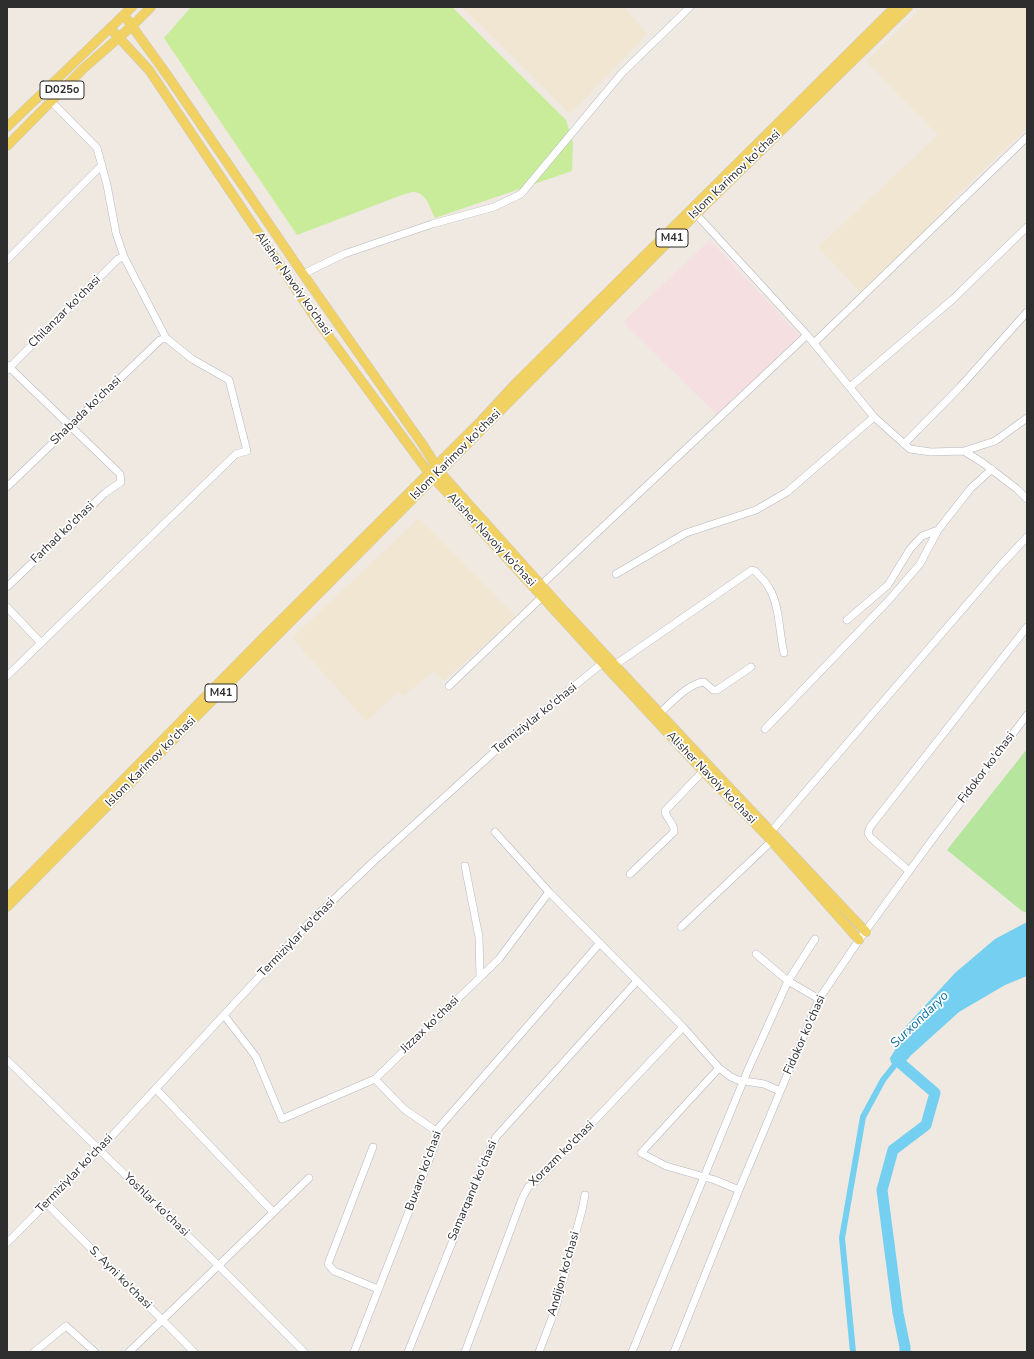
<!DOCTYPE html>
<html>
<head>
<meta charset="utf-8">
<style>
  body { margin:0 }
  #map { position:relative; width:1034px; height:1359px; overflow:hidden; background:#efe9e1; font-family:"Nunito Sans",sans-serif }
  canvas { display:block }
  .frame { position:absolute; inset:0; border:8px solid #2e2e2e; pointer-events:none }
</style>
</head>
<body>
<div id="map">
<canvas width="1034" height="1359"></canvas>
<div class="frame"></div>
</div>
<script>
const ctx = document.querySelector('canvas').getContext('2d');
ctx.lineJoin = 'round';
function fillPath(path, color) {
  ctx.fillStyle = color;
  ctx.fill(path, 'evenodd');
}
function trace(path, color, width, dash) {
  ctx.strokeStyle = color;
  ctx.lineWidth = width;
  ctx.lineCap = dash ? 'butt' : 'round';
  ctx.setLineDash(dash || []);
  ctx.stroke(path);
}
function drawText(font, color, halo, rows, align = 'center') {
  ctx.font = font + ' "Nunito Sans",sans-serif';
  ctx.lineWidth = 3.5;
  ctx.setLineDash([]);
  ctx.textBaseline = 'middle';
  ctx.strokeStyle = halo;
  ctx.fillStyle = color;
  for (const [text, x, y, turn = 0] of rows) {
    ctx.save();
    ctx.translate(x, y);
    ctx.rotate((+turn || 0) * Math.PI / 180);
    ctx.textAlign = isNaN(turn) ? turn : align;
    if (halo) ctx.strokeText(text, 0, 0);
    ctx.fillText(text, 0, 0);
    ctx.restore();
  }
}
fillPath(new Path2D(`
  M 462,7 L 624,7 L 647,34 L 570,114 Z
  M 923,7 L 1027,7 L 1027,128 L 947,204 L 950,208 L 860,292 L 818,247 L 938,135 L 866,61 Z
  M 419,518 L 516,617 L 443,681 L 434,671 L 403,696 L 399,692 L 366,721 L 292,638 Z`), '#f0e6d1');
fillPath(new Path2D(`
  M 710,240 L 800,336 L 717,415 L 623,322 Z`), '#f5dfe0');
fillPath(new Path2D(`
  M 1027,749 L 1027,913 L 1022,911 L 947,850 Z`), '#b6e59e');
fillPath(new Path2D(`
  M 191,7 L 452,7 L 566,120 L 573,143 L 572,171 L 435,218 C 431,210 426,192 414,192 C 410,192 406,194 402,195 L 297,235 L 164,38 Z`), '#c9ec9a');
fillPath(new Path2D(`
  M 1027,922 L 1027,976 L 1005,985 L 959,1012 L 898,1067 L 891,1063 L 890,1058 L 900,1042 L 897,1036 L 955,973 L 995,939 Z`), '#75cff0');
trace(new Path2D(`
  M 853,1352 L 842,1238 L 863,1117 L 883,1080 L 898,1061`), '#75cff0', 6);
trace(new Path2D(`
  M 905,1054 L 898,1061 L 935,1093 L 926,1125 L 893,1150 L 882,1190 L 898,1313 L 905,1347 L 905,1352`), '#75cff0', 11);
const minor = new Path2D(`
  M 696,214 L 807,335 L 874,417 L 910,449 L 931,452 L 964,451 L 983,463 L 1017,489 L 1027,499
  M 7,260 L 102,165
  M 303,274 L 344,254 L 432,224 L 494,207 L 521,194 L 622,73 L 690,7
  M 814,343 L 1027,137
  M 7,365 L 120,474 L 121,482 L 105,493 L 7,587
  M 7,370 L 118,259 L 124,257
  M 850,387 L 953,299 L 1027,227
  M 904,444 L 960,387 L 1027,312
  M 964,451 L 995,441 L 1027,418
  M 7,487 L 160,340 L 166,338
  M 616,574 L 686,533 L 756,510 L 787,492 L 874,417
  M 538,588 L 807,335
  M 7,607 L 41,643
  M 847,620 L 888,585 L 910,549 L 922,536 L 938,530
  M 612,667 L 752,570 L 755,571 C 760,576 766,582 769,588 C 780,605 779,634 784,653
  M 7,676 L 236,454 L 247,451 L 229,380 L 192,359 L 166,338 L 124,257 L 116,233 L 107,185 L 97,148 L 42,92
  M 449,686 L 542,597
  M 660,713 C 671,703 689,683 704,682 L 713,690 L 717,690 L 751,667
  M 765,729 L 889,600 L 920,564 L 938,530 L 971,488 L 992,469
  M 495,832 L 549,892 L 683,1027 L 719,1068 L 641,1153 L 666,1166 L 715,1180 L 739,1190
  M 769,834 L 999,567 L 1027,537
  M 465,866 L 479,937 L 480,977
  M 909,871 L 871,838 L 868,833 L 870,827 L 1027,627
  M 630,874 L 674,832 C 675,823 666,819 665,811 L 705,769
  M 681,927 L 775,838
  M 756,954 L 788,981 L 815,939
  M 224,1015 L 256,1057 L 282,1119 L 375,1079 L 499,959 L 549,892
  M 7,1060 L 218,1265 L 304,1352
  M 719,1068 L 731,1077 L 738,1080 L 764,1084 L 780,1091
  M 375,1079 L 404,1109 L 436,1131
  M 156,1089 L 273,1212
  M 373,1147 L 328,1264 L 334,1271 L 378,1289
  M 46,1203 L 194,1352
  M 7,1243 L 99,1150 L 308,924 L 373,862 L 503,744 L 605,661
  M 34,1352 L 66,1326 L 95,1352
  M 129,1352 L 309,1178
  M 354,1352 L 436,1142 L 436,1131 L 600,943
  M 408,1352 L 484,1163 L 496,1137 L 637,981
  M 465,1352 L 522,1199 L 528,1187 L 541,1177 L 683,1027
  M 539,1352 L 555,1310 L 582,1210 L 585,1195
  M 632,1352 L 747,1072 L 788,981 L 819,999
  M 674,1352 L 739,1190 L 819,999 L 859,940 L 932,840 L 1027,715`);
const major = new Path2D(`
  M 124,15 L 170,79 L 303,274 L 423,445 L 440,472 L 560,606 L 709,766 L 866,932
  M 110,28 L 149,70 L 316,319 L 429,473 L 608,669 L 703,771 L 767,836 L 859,940
  M 7,127 L 132,7
  M 7,146 L 84,68 L 132,26 L 151,7
  M 7,898 L 262,639 L 480,422 L 516,383 L 895,7
  M 7,907 L 696,214 L 908,7`);
trace(minor, '#b4b7c1', 8);
trace(major, '#c9c9c9', 10);
trace(minor, '#fff', 7);
trace(major, '#f2d163', 9);
for (const [x, y, w] of [
  [62,90,44],
  [672,238,32],
  [221,693,32]
]) {
  const box = new Path2D();
  box.roundRect(x - w / 2, y - 9, w, 18, 3);
  ctx.fillStyle = '#fff';
  ctx.fill(box);
  trace(box, '#2e2e2e', 1);
}
drawText('bold 11px', '#2e2e2e', null, [
  ["D025o",62,90],
  ["M41",672,238],
  ["M41",221,693]
]);
drawText('12px', '#2e2e2e', '#fff', [
  ["Islom Karimov ko'chasi",735,175,-44],
  ["Alisher Navoiy ko’chasi",293,284,55],
  ["Chilanzar ko'chasi",65,312,-45],
  ["Shabada ko'chasi",86,411,-44],
  ["Islom Karimov ko'chasi",456,455,-45],
  ["Farhad ko'chasi",63,533,-44],
  ["Alisher Navoiy ko’chasi",491,540,47],
  ["Termiziylar ko'chasi",535,719,-39],
  ["Islom Karimov ko'chasi",151,762,-45],
  ["Fidokor ko'chasi",987,768,-53],
  ["Alisher Navoiy ko’chasi",711,778,46],
  ["Termiziylar ko'chasi",297,938,-46],
  ["Jizzax ko'chasi",430,1025,-44],
  ["Fidokor ko'chasi",805,1035,-66],
  ["Xorazm ko'chasi",562,1154,-45],
  ["Buxaro ko'chasi",424,1171,-70],
  ["Termiziylar ko'chasi",75,1174,-46],
  ["Samarqand ko'chasi",473,1191,-67],
  ["Yoshlar ko'chasi",156,1205,44],
  ["Andijon ko'chasi",564,1274,-74],
  ["S. Ayni ko'chasi",120,1278,45]
]);
drawText('italic 13px', '#0d6fa3', '#fff', [
  ["Surxondaryo",920,1020,-44]
]);
</script>
</body>
</html>
